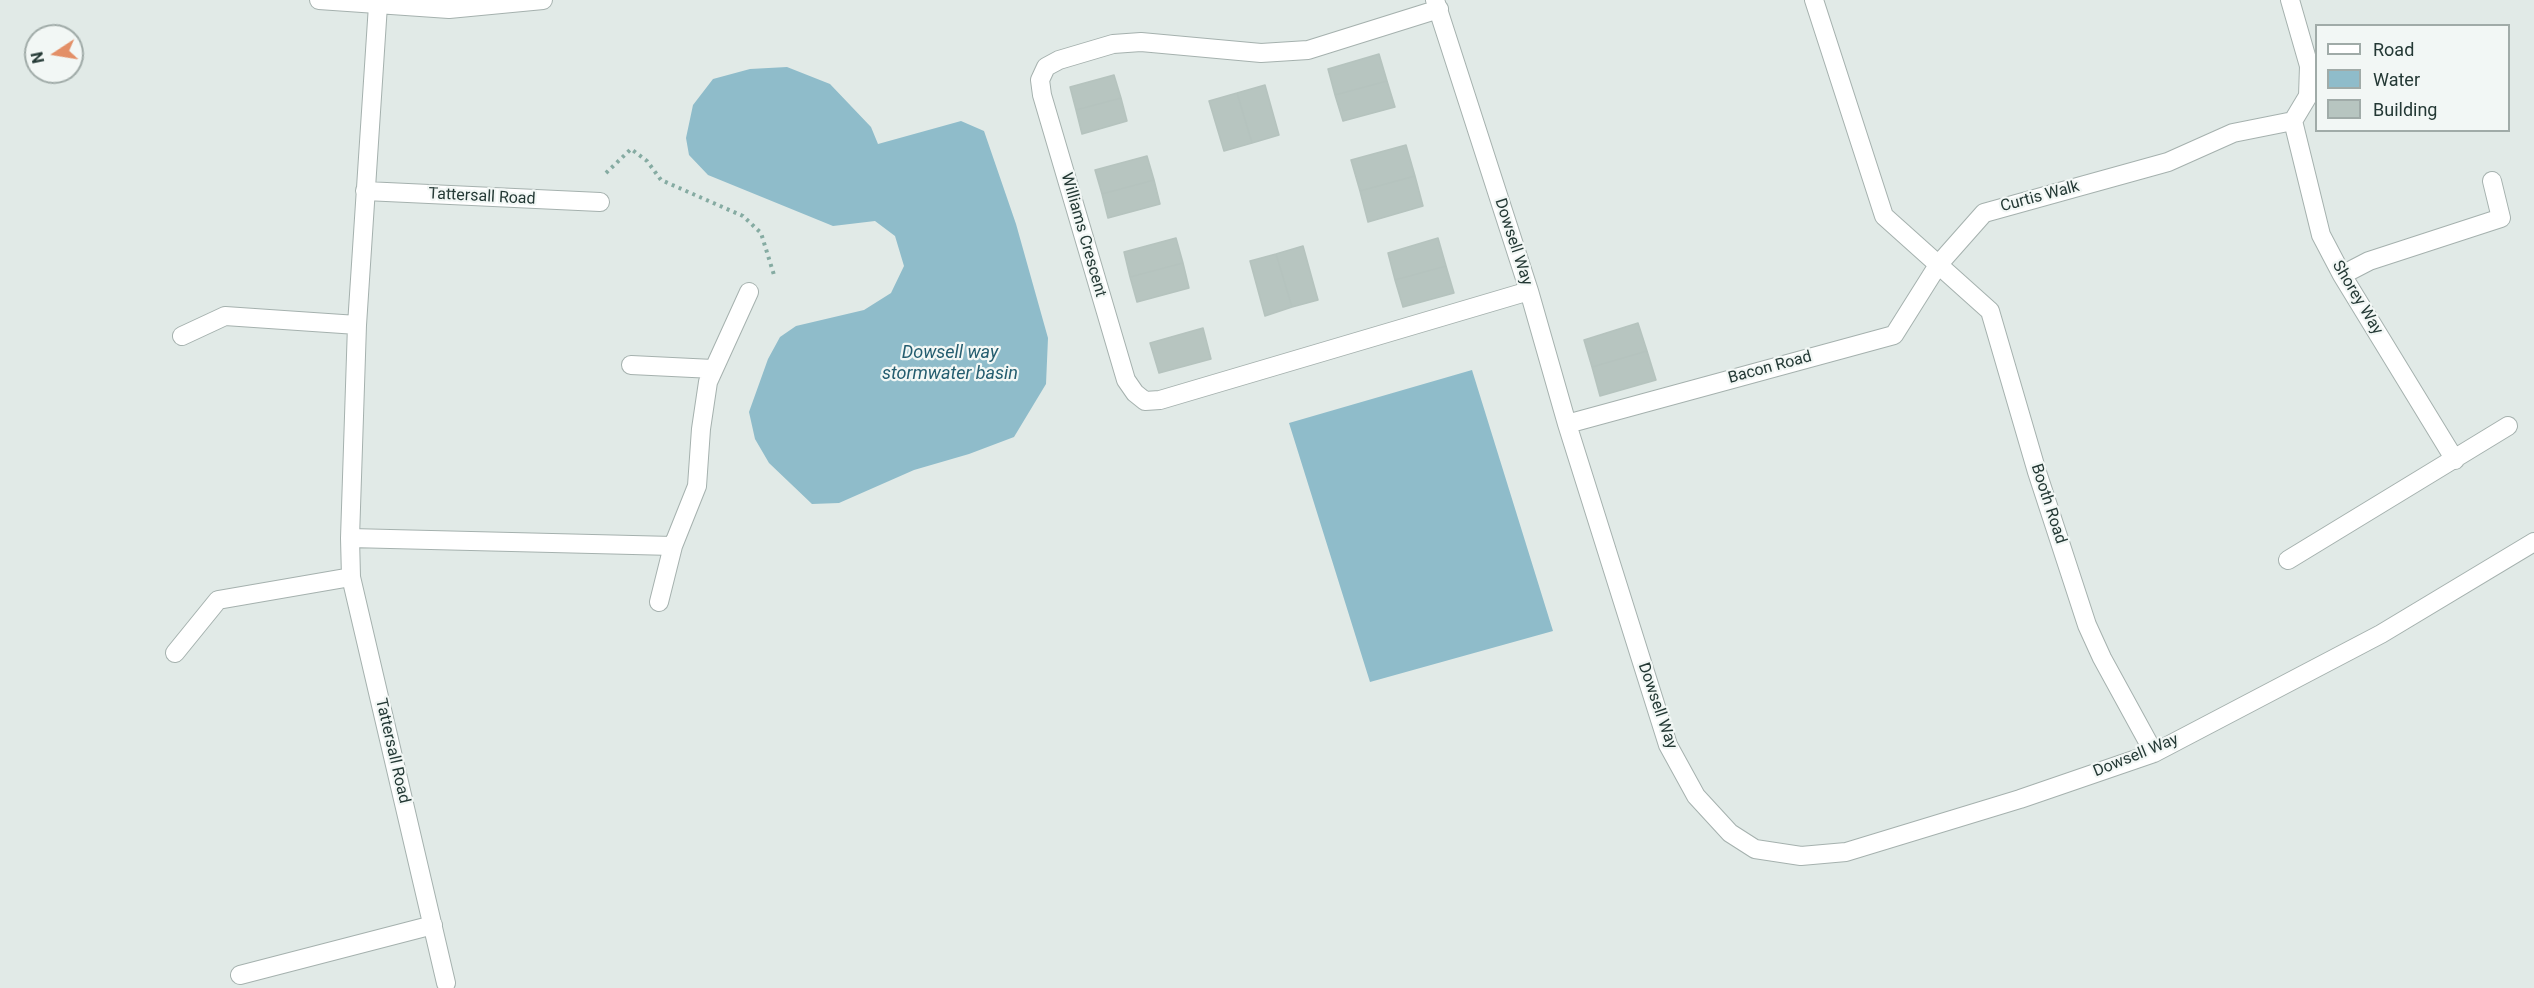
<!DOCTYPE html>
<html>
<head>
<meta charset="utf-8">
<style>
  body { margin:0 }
  #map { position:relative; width:2534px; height:988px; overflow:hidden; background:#e1eae7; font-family:Roboto,sans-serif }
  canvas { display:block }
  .legend { position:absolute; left:2315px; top:24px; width:195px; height:108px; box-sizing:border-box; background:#f2f7f5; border:2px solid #a0aba8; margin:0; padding:8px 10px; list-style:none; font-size:18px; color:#243935 }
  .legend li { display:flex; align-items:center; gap:12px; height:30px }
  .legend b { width:30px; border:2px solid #a0aba8 }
  .north { position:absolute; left:24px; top:24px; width:60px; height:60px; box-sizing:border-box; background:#f2f7f5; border:2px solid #a0aba8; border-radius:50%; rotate:258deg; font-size:16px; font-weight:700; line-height:24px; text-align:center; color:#243935 }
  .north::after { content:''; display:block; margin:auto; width:21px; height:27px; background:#e38f67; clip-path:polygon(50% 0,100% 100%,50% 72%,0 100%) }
</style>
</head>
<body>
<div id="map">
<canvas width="2534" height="988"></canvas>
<ul class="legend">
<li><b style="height:8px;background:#fff"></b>Road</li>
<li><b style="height:16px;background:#8fbcca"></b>Water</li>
<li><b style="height:16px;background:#b7c5c0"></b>Building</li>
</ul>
<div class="north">N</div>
</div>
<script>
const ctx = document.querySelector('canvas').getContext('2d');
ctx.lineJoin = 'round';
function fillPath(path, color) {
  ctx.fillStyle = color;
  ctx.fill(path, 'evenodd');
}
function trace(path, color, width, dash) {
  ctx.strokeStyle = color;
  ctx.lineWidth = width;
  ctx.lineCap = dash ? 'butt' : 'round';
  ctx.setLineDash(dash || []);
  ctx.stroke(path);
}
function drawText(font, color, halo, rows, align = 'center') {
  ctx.font = font + ' Roboto,sans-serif';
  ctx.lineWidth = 4.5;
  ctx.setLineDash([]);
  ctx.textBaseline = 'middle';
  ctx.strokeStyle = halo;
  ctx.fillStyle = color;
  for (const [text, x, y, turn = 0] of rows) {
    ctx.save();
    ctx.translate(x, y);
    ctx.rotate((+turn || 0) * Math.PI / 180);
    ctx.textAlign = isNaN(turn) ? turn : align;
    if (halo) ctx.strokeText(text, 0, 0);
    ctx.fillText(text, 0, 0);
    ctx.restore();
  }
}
fillPath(new Path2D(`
  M 787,67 L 830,84 L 871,127 L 878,144 L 961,121 L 984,131 L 1016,224 L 1048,338 L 1046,384 L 1014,437 L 969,454 L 914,470 L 839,503 L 812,504 L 769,463 L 755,439 L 749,412 L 768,359 L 780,337 L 796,326 L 864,310 L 891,293 L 904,266 L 895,236 L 875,221 L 833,226 L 708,175 L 689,155 L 686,138 L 693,105 L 713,79 L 750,69 Z
  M 1472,370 L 1553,631 L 1370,682 L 1289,423 Z`), '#8fbcca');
const building = new Path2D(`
  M 1379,54 L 1387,81 L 1335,95 L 1328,69 Z
  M 1114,75 L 1121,98 L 1076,110 L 1070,87 Z
  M 1387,81 L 1395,107 L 1343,121 L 1335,95 Z
  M 1265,85 L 1279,135 L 1252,143 L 1237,93 Z
  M 1237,93 L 1252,143 L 1224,151 L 1209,101 Z
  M 1121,98 L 1127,121 L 1082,134 L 1076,110 Z
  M 1406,145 L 1415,176 L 1360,191 L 1351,160 Z
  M 1147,156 L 1154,180 L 1102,194 L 1095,170 Z
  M 1415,176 L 1423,206 L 1368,222 L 1360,191 Z
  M 1154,180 L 1160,204 L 1108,218 L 1102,194 Z
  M 1176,238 L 1183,263 L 1130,277 L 1124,252 Z
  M 1438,238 L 1446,266 L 1395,280 L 1388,253 Z
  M 1303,246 L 1318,300 L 1292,307 L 1276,254 Z
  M 1276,254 L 1292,307 L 1265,316 L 1250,261 Z
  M 1183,263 L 1189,288 L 1137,302 L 1130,277 Z
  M 1446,266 L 1454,293 L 1403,307 L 1395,280 Z
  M 1638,323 L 1647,351 L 1592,367 L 1584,340 Z
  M 1203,328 L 1211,359 L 1159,373 L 1150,343 Z
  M 1647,351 L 1656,380 L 1600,396 L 1592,367 Z`);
fillPath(building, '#b7c5c0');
trace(building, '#b5c3be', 1.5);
const minor = new Path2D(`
  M 319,0 L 449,9 L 543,0
  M 1435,0 L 1529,291 L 1567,424 L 1668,745 L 1696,796 L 1730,833 L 1755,849 L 1801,856 L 1846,852 L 2020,799 L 2154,753 L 2381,634 L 2534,542
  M 1814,0 L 1884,216 L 1990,311 L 2037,472 L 2087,625 L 2102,658 L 2154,753
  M 378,5 L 357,325 L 350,538 L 351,577 L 446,983
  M 1439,9 L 1308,50 L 1261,53 L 1141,42 L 1113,44 L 1059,60 L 1046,67 L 1040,80 L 1042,95 L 1126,380 L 1135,393 L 1145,401 L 1160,400 L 1529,291
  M 2293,121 L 2321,235 L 2342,275 L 2455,460
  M 365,191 L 600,202
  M 2342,275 L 2369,261 L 2501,218 L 2492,181
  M 182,336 L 225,316 L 357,325
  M 631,365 L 713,369
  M 1567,424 L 1894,335 L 1938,265 L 1984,213 L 2168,162 L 2233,133 L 2293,121 L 2308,96 L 2309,66 L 2290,0
  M 350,538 L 673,546
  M 2288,560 L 2508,426
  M 659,602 L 673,546 L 697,486 L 701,429 L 708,382 L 749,292
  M 175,653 L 218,600 L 351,577
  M 240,975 L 433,925`);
trace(minor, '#a5b1ae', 20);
trace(new Path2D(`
  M 606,173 L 631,149 L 647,161 L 661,180 L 743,216 L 761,233 L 774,275`), '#85aba2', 4, [3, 4.5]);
trace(minor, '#fff', 18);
drawText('16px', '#243935', '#f2f7f5', [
  ["Tattersall Road",482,197,3],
  ["Curtis Walk",2040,197,-15],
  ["Williams Crescent",1083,235,74],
  ["Dowsell Way",1513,242,72],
  ["Shorey Way",2357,298,59],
  ["Bacon Road",1770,368,-15],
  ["Booth Road",2048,504,72],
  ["Dowsell Way",1657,706,71],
  ["Tattersall Road",392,751,77],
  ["Dowsell Way",2136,756,-22]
]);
drawText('italic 18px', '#245d6f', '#f2f7f5', [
  ["Dowsell way",950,353],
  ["stormwater basin",950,374]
]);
</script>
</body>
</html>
